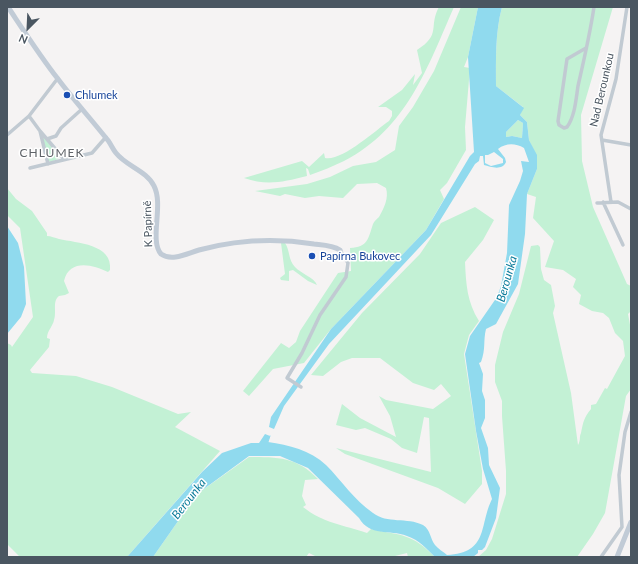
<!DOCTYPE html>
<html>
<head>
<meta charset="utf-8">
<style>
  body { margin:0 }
  #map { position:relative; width:638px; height:564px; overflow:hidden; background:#f5f3f3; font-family:Lato,sans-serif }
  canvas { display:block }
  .frame { position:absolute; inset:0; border:8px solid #4a5661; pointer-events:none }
  .north { position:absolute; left:8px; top:8px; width:40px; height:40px; -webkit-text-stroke:3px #fff; paint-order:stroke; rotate:204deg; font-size:11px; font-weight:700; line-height:16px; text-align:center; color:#4a5661 }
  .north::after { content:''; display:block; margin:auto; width:14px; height:18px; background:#4a5661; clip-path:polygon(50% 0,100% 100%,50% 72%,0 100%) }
</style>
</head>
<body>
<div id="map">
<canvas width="638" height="564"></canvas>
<div class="frame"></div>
<div class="north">N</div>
</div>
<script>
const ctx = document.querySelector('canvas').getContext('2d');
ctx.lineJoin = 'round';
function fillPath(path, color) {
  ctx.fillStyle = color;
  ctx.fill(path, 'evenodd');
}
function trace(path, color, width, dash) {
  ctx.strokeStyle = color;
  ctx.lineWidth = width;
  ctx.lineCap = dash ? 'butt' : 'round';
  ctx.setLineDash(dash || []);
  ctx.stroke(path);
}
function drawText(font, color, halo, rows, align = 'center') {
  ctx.font = font + ' Lato,sans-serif';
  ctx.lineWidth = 3;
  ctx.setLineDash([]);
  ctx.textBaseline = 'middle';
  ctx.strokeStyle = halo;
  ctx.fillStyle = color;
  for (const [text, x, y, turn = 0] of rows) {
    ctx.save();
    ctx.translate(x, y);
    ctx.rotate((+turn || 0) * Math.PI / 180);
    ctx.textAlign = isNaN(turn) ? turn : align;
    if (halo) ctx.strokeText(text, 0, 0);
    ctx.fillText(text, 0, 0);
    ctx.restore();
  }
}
fillPath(new Path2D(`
  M 439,7 L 454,7 C 428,66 407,129 344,161 C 333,166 322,171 310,175 L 308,169 L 306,168 L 307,176 C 283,182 267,186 244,178 L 302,161 L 309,167 L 324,153 L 325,158 C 341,162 376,130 389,121 L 392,116 L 392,111 L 386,107 L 378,107 L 402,90 L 415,74 L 413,85 L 422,73 L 417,50 C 442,34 428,27 439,7 Z
  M 461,7 L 478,7 L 468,57 L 464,67 L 470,68 L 465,127 L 466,150 L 447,183 L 440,190 L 444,199 L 426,230 L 331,329 L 304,363 L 273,369 L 249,396 L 243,391 L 281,343 L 289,348 L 296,342 L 300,331 L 338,273 L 351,271 L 350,248 C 368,247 368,239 373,224 C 374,221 377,219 379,217 C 384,208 389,198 386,188 L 377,183 L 357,184 L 343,198 L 319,196 L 305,198 L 285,194 L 280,196 L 255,191 L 307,184 L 330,177 L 353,166 L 376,162 L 395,150 L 399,126 L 413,107 L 434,71 Z
  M 502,7 L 613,7 L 581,115 L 582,161 L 593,207 L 627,284 L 631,286 L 631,311 L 628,314 L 631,330 L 631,389 L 626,396 L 605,513 L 593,534 L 577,557 L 478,557 L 486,550 L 492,539 L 506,494 L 506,471 L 502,416 L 502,401 L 495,382 L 495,365 L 503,332 L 519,294 L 531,246 L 538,245 L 540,247 L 541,269 L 544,280 L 551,285 L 555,306 L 553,313 L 571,393 L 578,445 C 581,440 579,437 581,433 C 583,423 584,417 591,409 L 591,405 L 596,404 L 605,388 L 607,389 L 625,356 L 623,341 L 615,333 L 609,318 L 603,313 L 592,311 L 579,304 L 581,295 L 573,287 L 576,279 L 563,270 L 545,267 L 554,241 L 533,218 L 536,197 L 527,194 L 537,169 L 536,155 L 529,140 L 527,122 L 520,115 L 523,107 L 496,86 C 496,60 495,33 502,7 Z
  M 518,120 L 523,123 L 522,138 L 512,136 L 506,137 L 506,132 Z
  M 41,133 L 60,156 L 58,159 L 51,162 L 47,160 Z
  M 7,188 L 16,199 L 32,211 L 47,233 L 47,236 C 51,236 55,238 59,239 C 77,243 113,244 110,270 L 108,272 C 92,264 69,259 64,281 L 69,293 L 65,295 L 59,296 C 52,301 57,312 54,320 C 53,326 47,331 47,338 L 50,339 L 49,347 L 30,370 L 32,373 L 76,376 L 112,387 L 178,414 L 191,412 L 175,427 L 220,451 L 127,557 L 20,557 L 7,544 L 7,343 L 11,345 L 12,347 L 33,317 L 20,228 L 7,215 Z
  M 475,207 L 494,220 L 483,240 L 465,262 C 466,284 467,302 479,321 L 469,335 L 464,354 L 482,471 L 482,484 L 465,504 L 438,488 L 345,454 L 336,448 L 431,472 L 429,418 L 424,417 L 417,453 L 402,448 L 391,439 L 365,428 L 356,430 L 336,425 L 342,404 L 360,418 L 396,437 L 390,416 L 379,396 L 386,400 L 433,409 L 451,396 L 441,384 L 434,390 L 413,383 L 380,358 L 352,358 L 341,362 L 323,376 L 311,375 L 362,313 L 420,254 L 441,223 Z
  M 281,243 L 285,243 C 290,250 288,260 295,267 C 300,273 315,278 317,285 L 308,281 L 293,270 L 289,271 L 289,281 L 281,280 L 280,278 L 285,274 Z
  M 249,457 C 278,457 297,457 318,479 L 305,480 L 302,496 L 306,505 L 303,507 C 323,523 344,525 367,533 L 371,529 C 403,536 411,533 435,557 L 408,557 L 407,553 L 391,557 L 317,557 L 309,553 L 306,557 L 153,557 L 197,494 Z`), '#c3f1d5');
fillPath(new Path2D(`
  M 478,7 L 502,7 C 495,33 496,60 496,86 L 524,108 L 520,115 L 527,122 L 529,140 L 537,155 L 537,169 L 527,194 L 525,234 L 518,284 L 496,324 L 486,329 C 483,341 486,349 481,362 L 479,363 L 483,374 L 482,391 L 485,400 L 485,418 L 481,428 L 488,448 L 489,465 L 500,488 L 496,518 L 485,547 L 482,550 L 478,550 L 478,553 L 473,557 L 435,557 C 427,549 419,540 407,536 C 389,529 370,537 359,518 L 308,468 L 280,456 L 249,456 L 197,494 L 153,557 L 127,557 L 202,472 L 222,453 L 251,443 L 259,443 L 265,434 L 270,436 L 268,442 C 289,445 310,450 326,465 C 342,481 354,500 373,513 C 387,524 407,517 423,525 C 431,530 430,539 435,545 C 438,549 444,552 447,555 C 489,553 479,525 492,499 L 483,469 L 476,431 L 465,354 L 470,336 L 497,297 L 501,286 L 507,253 L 509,205 L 520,181 L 523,171 L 521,161 L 529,162 L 524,148 C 515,143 506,143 498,149 L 505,158 L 506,162 C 502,171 491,167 484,165 L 483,156 L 480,156 L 479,161 L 475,164 L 431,235 L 329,344 L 284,406 L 274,429 L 269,427 L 271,417 L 331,329 L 426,230 L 470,156 L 474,152 L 468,57 ZM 518,120 L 523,123 L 522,138 L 512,136 L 506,137 L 506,132 ZM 494,152 L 503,159 L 503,163 L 491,166 L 485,163 L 485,155 L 488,155 Z
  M 7,226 L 18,243 L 24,267 L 26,304 L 21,317 L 7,334 Z`), '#90daee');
trace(new Path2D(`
  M 266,441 L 268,442 L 270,436`), '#90daee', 1);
trace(new Path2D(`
  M 586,48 L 567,59 L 558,121 L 559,125 L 564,128 L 567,127 C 575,116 576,99 578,86 C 584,60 590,34 594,7
  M 29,116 L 40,131 L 48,164
  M 40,131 L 64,159
  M 7,135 L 29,116 L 58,78
  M 47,139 L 56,136 L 61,128 L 82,109
  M 602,140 L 631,145
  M 30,168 L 92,153 L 106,137
  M 603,202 L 623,245
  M 611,202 L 601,135 L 616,79 L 627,7
  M 597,203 L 618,202 L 631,209
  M 301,387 L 287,378 L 302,353 L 320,315 L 346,277 L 348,263 L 340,250
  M 601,557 L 622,527 L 619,475 L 625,432 L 631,412`), '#c1cad2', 3.5);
trace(new Path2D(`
  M 8,7 C 24,31 40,56 58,79 C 73,99 90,118 106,138 C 110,142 112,148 116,153 C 126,166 147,171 154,186 C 164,205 149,240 161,254 C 172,262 188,253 199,250 C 236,240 275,238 314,244 C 322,245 332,245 340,250
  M 617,557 L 631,522`), '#c1cbd6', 5);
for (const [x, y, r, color] of [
  [67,95,4,"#1a4fb4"],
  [312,256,4,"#1a4fb4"]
]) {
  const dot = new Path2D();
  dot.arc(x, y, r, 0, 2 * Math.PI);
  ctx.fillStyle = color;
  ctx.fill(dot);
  trace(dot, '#fff', 1.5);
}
drawText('11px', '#4a5661', '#fff', [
  ["Nad Berounkou",602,90,-77],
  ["K Papírně",148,224,-92]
]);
drawText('11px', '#164399', '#fff', [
  ["Chlumek",75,95],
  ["Papírna Bukovec",320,256]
], 'left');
ctx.letterSpacing = '1px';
drawText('12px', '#5f6368', '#fff', [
  ["CHLUMEK",52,153]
]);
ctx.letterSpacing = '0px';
drawText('italic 12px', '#0c7c9b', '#fff', [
  ["Berounka",507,279,-74],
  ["Berounka",189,499,-52]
]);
</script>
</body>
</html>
